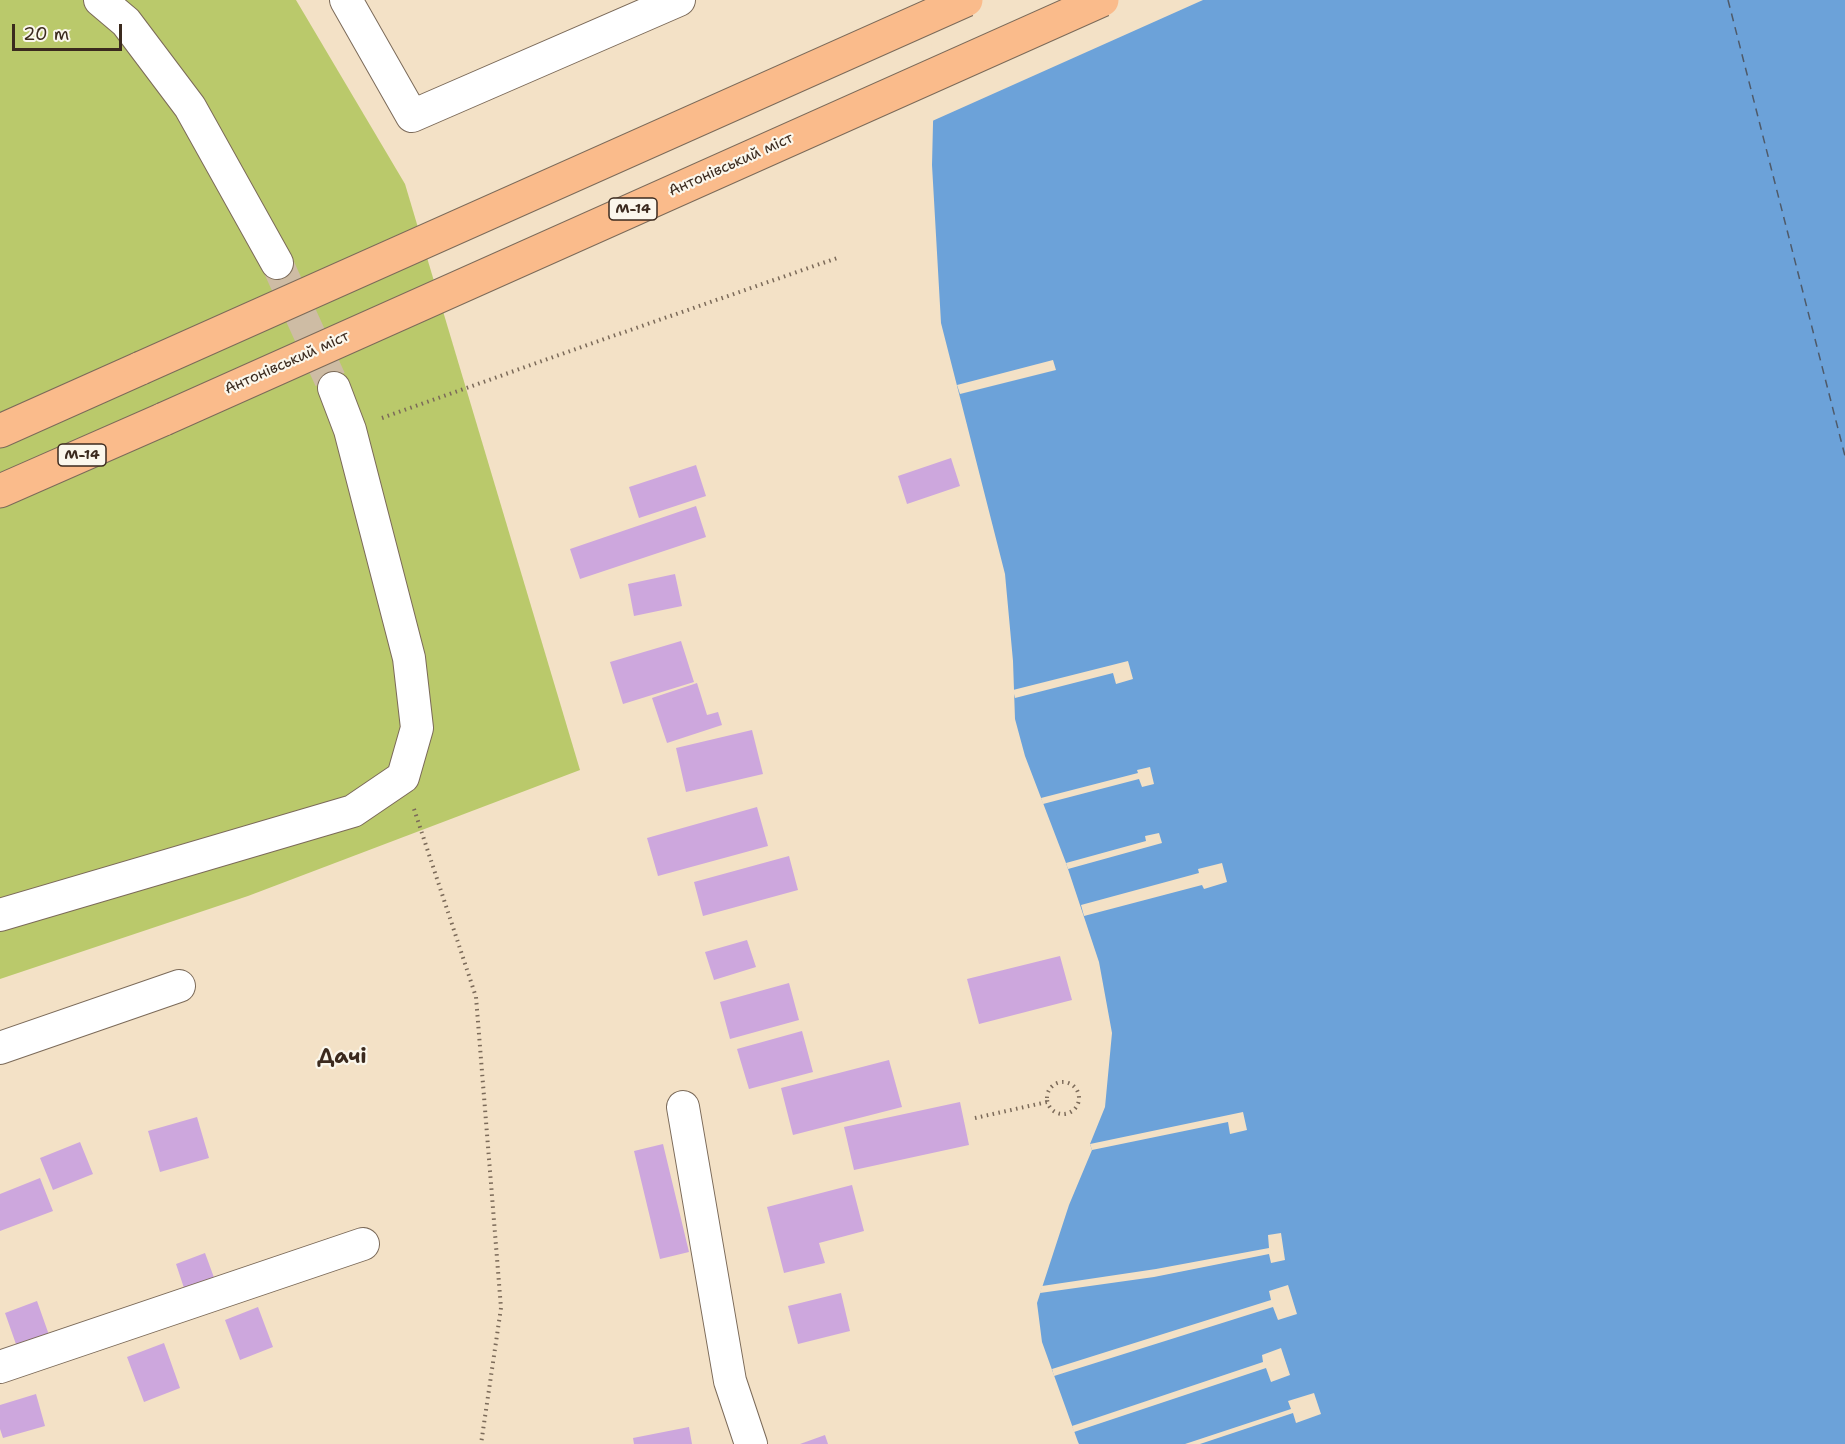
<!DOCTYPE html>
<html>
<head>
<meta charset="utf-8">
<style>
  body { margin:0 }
  #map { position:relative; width:1845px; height:1444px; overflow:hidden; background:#f3e1c6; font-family:"Shantell Sans",sans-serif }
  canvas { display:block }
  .scale { position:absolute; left:12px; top:24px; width:110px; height:27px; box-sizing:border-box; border:3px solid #3b2a1e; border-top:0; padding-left:8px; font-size:18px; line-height:21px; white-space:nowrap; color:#3b2a1e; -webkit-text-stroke:4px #fbf7ec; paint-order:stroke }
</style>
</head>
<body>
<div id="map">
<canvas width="1845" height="1444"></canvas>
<div class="scale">20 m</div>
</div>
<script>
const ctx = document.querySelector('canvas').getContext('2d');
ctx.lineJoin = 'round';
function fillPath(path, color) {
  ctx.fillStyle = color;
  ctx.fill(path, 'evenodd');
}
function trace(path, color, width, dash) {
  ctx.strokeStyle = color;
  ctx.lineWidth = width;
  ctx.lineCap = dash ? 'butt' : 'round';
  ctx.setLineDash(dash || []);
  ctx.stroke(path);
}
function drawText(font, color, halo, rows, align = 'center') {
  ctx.font = font + ' "Shantell Sans",sans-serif';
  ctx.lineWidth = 4.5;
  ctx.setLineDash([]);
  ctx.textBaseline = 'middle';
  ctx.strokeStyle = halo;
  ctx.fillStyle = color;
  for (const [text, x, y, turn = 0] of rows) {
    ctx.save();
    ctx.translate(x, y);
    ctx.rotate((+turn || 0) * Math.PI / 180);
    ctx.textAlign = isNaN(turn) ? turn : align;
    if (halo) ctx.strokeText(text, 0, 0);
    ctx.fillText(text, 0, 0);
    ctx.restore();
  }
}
fillPath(new Path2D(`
  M 0,0 L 296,0 L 405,184 L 580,770 L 248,896 L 0,979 Z`), '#bac96b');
fillPath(new Path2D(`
  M 936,0 L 1845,0 L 1845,1444 L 1079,1444 L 1078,1442 L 1042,1342 L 1037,1303 L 1069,1205 L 1092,1150 L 1090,1144 L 1105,1107 L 1112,1033 L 1099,962 L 1066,863 L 1025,756 L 1015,719 L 1013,661 L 1005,574 L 941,323 L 932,165 Z`), '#6ca2d9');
fillPath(new Path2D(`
  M 933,0 L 1203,0 L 930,122 Z
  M 1053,360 L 1056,370 L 960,394 L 957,385 Z
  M 1128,661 L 1133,679 L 1116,684 L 1113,673 L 1015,698 L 1013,690 Z
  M 1150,767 L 1154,784 L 1142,787 L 1139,779 L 1043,804 L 1041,798 L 1138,773 L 1137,770 Z
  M 1159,833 L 1162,843 L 1068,869 L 1066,863 L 1146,841 L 1145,836 Z
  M 1222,863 L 1227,882 L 1204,889 L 1202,885 L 1084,916 L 1081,905 L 1199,873 L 1198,869 Z
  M 1243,1112 L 1247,1130 L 1230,1134 L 1228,1122 L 1092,1150 L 1090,1144 Z
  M 1281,1233 L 1285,1260 L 1271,1263 L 1269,1254 L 1154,1277 L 1040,1293 L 1042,1286 L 1156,1269 L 1269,1248 L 1268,1235 Z
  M 1288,1285 L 1297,1314 L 1278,1320 L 1273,1307 L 1054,1376 L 1052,1369 L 1271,1300 L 1269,1291 Z
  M 1281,1348 L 1290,1375 L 1271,1382 L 1266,1368 L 1074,1432 L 1072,1426 L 1263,1362 L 1262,1355 Z
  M 1314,1393 L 1321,1414 L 1296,1423 L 1293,1413 L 1200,1444 L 1185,1444 L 1291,1409 L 1288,1401 Z`), '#f3e1c6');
trace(new Path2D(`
  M 1728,0 L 1845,456`), '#4f5a69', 1.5, [8, 6]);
fillPath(new Path2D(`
  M 951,458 L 960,486 L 907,504 L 898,476 Z
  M 696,465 L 706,496 L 639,518 L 629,487 Z
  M 696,506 L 706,537 L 580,579 L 570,549 Z
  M 675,574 L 682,606 L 634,616 L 628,584 Z
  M 681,641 L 694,682 L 623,704 L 610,662 Z
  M 697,683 L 707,715 L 718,712 L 722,725 L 667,743 L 652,698 Z
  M 752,730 L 763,774 L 686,792 L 676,748 Z
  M 757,807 L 768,846 L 658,876 L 647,838 Z
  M 789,856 L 798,890 L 703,916 L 694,882 Z
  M 747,940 L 756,967 L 714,980 L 705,952 Z
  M 1060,956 L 1072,1000 L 979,1024 L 967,979 Z
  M 789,983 L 799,1020 L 730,1039 L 720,1002 Z
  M 802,1031 L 813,1072 L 749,1089 L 737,1049 Z
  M 889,1060 L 902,1107 L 793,1135 L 781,1088 Z
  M 960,1102 L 969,1145 L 854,1170 L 844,1127 Z
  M 197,1117 L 209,1158 L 160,1172 L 148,1131 Z
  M 80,1142 L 93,1174 L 53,1190 L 40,1158 Z
  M 663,1144 L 689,1252 L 660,1259 L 634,1151 Z
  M 40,1178 L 53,1211 L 0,1231 L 0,1194 Z
  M 852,1185 L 864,1231 L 819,1243 L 825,1263 L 784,1273 L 767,1207 Z
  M 205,1253 L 216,1283 L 186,1294 L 176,1264 Z
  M 841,1293 L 850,1331 L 798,1344 L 788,1306 Z
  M 37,1301 L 49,1335 L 17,1347 L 5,1313 Z
  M 258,1307 L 273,1347 L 240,1360 L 225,1320 Z
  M 164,1343 L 180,1388 L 144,1402 L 127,1357 Z
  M 36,1394 L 45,1426 L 3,1438 L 0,1429 L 0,1405 Z
  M 689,1427 L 692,1444 L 634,1444 L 633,1438 Z
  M 825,1435 L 828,1444 L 800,1444 Z`), '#cda7dd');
trace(new Path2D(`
  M 277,263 L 334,388`), '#cebca4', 32, [32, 16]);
const street = new Path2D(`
  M 100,0 L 126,22 L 190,107 L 277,263
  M 346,0 L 412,116 L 679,0
  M 0,915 L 353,811 L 403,777 L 417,728 L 409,658 L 350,430 L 334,388
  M 0,1048 L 179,986
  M 683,1107 L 730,1381 L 751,1444
  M 0,1367 L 363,1244`);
const highway = new Path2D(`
  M 0,431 L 141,368
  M 0,491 L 164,419`);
trace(street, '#7b6a59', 34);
trace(highway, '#7b6a59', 35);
trace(new Path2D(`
  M 382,418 L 590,344 L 840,257
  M 414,809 L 476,997 L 501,1308 L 481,1444
  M1047 1098a16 16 0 1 1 32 0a16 16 0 1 1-32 0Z
  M 975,1118 L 1047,1102`), '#7b6a59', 4, [1.5, 4.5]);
trace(street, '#fff', 32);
trace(highway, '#fabb8b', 33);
const highwayBridge = new Path2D(`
  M 141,368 L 966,0
  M 164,419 L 1102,0`);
trace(highwayBridge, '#7b6a59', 35, []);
trace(highwayBridge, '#fabb8b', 33);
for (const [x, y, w] of [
  [633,209,48],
  [82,455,48]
]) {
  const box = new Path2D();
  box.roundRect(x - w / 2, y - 11, w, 22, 4.5);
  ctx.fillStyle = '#fbf7ec';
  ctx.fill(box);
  trace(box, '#3b2a1e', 1.5);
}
drawText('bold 14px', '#3b2a1e', null, [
  ["М-14",633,209],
  ["М-14",82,455]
]);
drawText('15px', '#3b2a1e', '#fbf7ec', [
  ["Антонівський міст",731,165,-24],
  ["Антонівський міст",287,363,-24]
]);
drawText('bold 21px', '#3b2a1e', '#fbf7ec', [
  ["Дачі",342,1058]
]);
</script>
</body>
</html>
